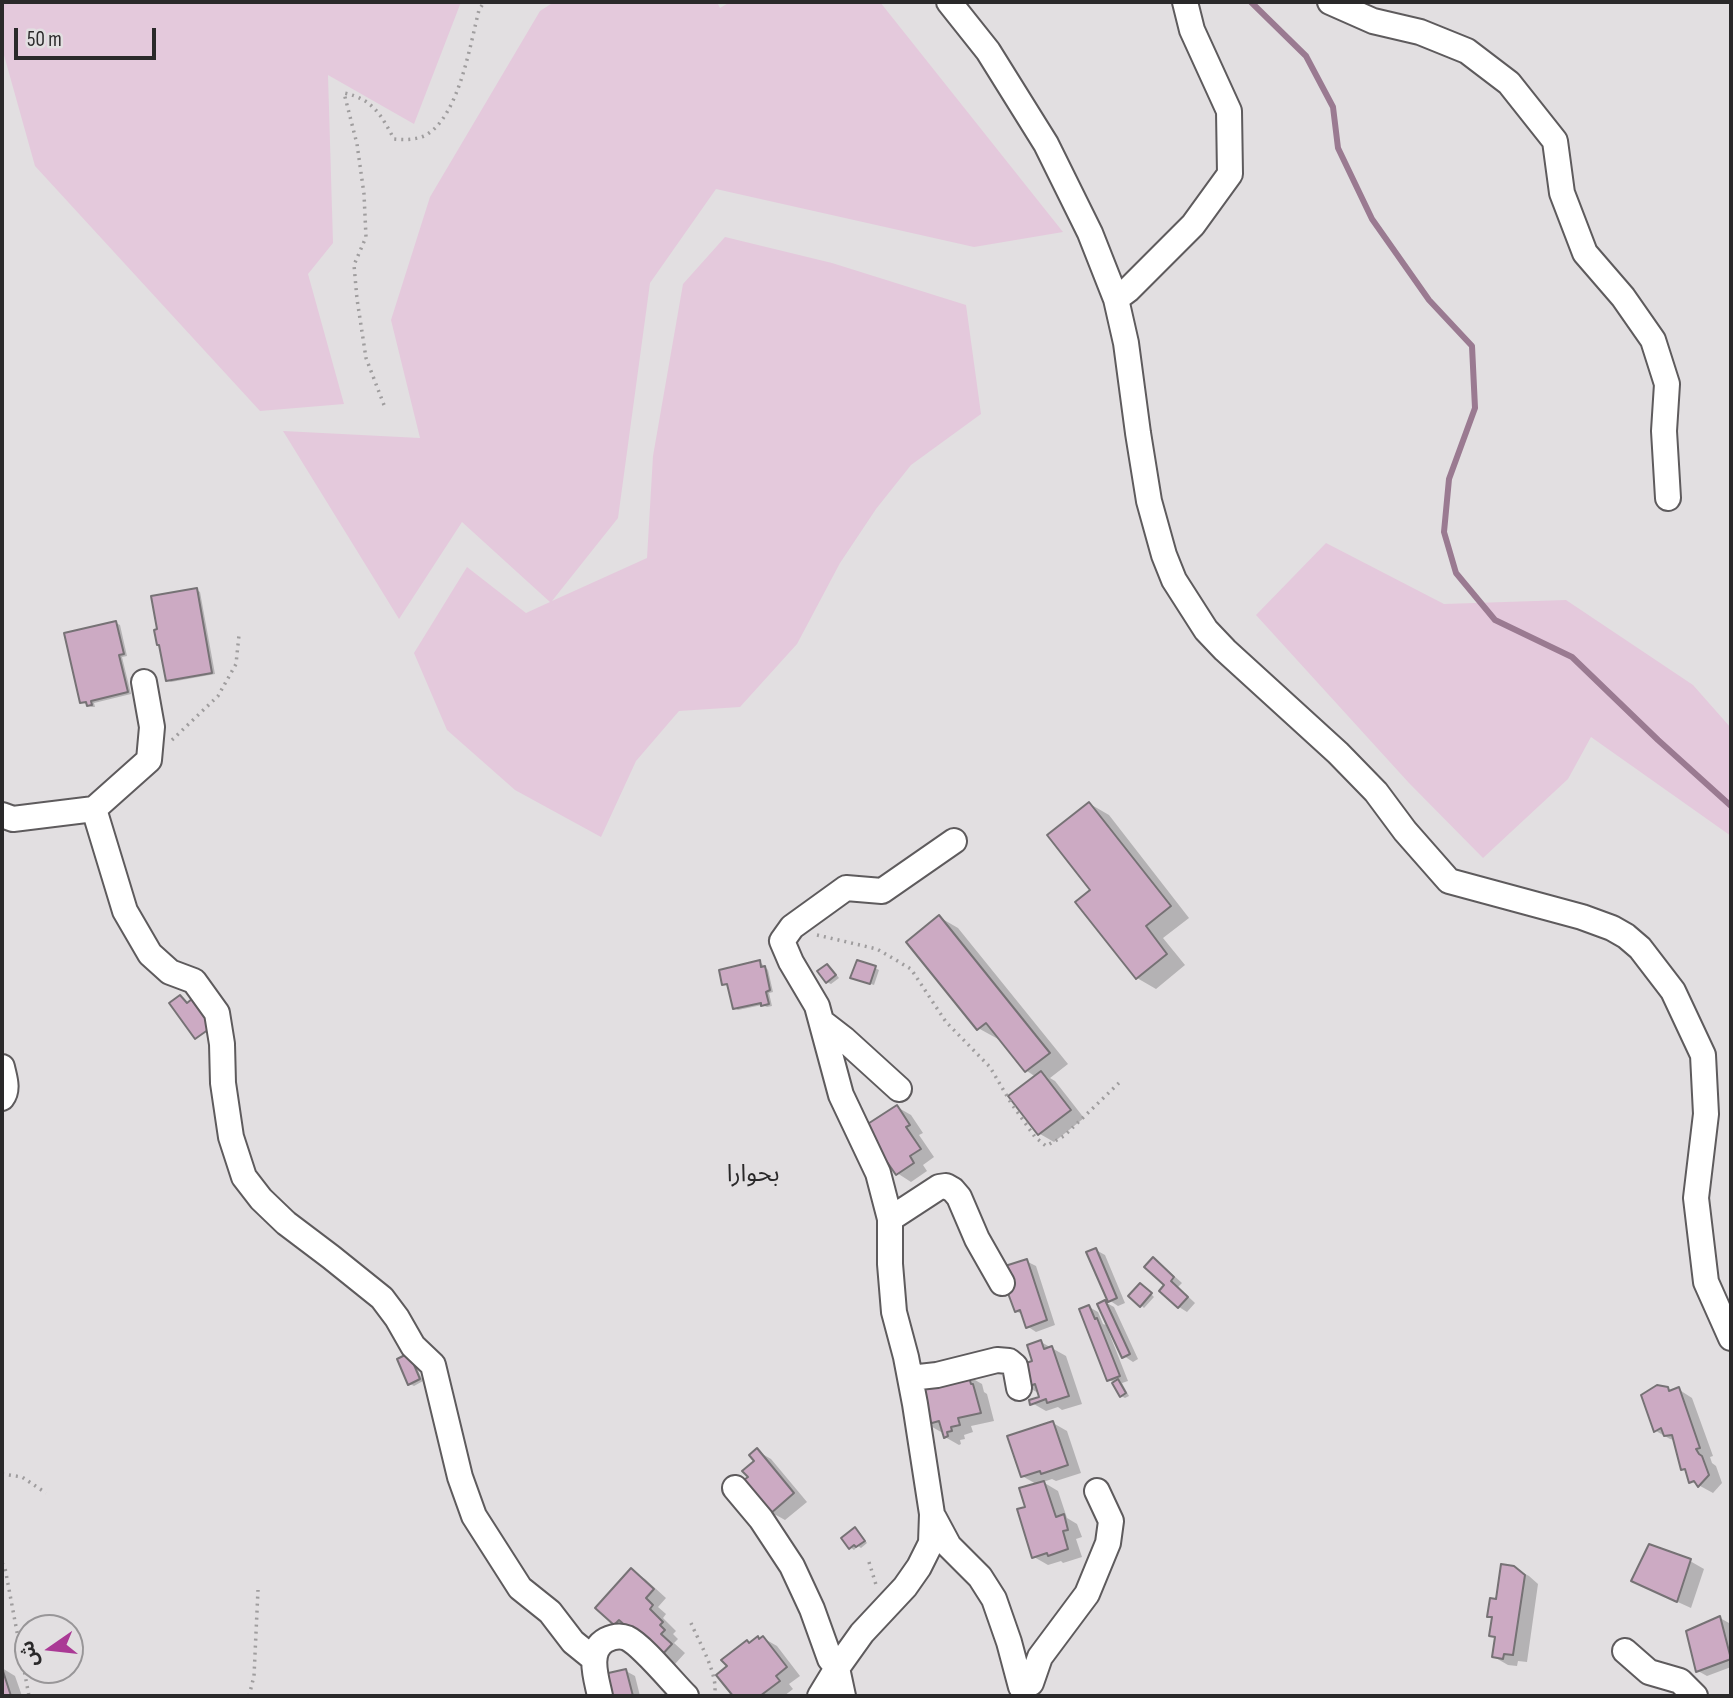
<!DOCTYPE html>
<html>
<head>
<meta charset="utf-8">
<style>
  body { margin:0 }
  #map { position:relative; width:1733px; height:1698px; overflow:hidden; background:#e2dfe1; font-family:"Sofia Sans Condensed","Noto Sans Arabic",sans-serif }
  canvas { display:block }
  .frame { position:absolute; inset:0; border:4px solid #2a292a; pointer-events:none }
  .north { position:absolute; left:14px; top:1614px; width:70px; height:70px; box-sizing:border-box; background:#e2dfe1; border:2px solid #989698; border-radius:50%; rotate:256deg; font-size:19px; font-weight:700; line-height:28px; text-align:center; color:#2a292a }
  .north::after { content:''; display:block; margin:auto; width:24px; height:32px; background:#aa3995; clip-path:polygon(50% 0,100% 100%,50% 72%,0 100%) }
  .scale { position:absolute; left:14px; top:28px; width:142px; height:32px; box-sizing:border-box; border:4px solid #2a292a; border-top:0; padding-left:9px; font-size:21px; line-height:24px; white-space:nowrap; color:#2a292a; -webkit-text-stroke:5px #e2dfe1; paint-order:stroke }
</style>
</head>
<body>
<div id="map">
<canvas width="1733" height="1698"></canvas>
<div class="frame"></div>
<div class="north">ش</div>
<div class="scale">50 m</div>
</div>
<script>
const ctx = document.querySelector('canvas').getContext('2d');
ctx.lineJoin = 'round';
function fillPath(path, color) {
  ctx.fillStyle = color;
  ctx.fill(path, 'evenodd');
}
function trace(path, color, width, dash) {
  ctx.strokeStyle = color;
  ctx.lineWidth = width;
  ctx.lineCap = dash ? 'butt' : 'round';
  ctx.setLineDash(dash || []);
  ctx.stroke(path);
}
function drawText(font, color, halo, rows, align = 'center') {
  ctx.font = font + ' "Sofia Sans Condensed","Noto Sans Arabic",sans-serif';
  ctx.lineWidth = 5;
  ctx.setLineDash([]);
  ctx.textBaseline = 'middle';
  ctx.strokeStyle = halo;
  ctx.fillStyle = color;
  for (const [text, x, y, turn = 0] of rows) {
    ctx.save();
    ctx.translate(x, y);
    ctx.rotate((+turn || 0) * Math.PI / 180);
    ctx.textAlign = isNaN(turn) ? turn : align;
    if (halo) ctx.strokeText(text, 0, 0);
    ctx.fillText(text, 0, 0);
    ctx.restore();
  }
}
fillPath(new Path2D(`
  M 2,2 L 461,2 L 414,124 L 328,75 L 333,243 L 308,274 L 344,404 L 260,411 L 35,166 L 2,48 Z
  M 554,2 L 717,2 L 720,8 L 730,2 L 880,2 L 1063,232 L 974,247 L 716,189 L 650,283 L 618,518 L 552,601 L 647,558 L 653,456 L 683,284 L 725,237 L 832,263 L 966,305 L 981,414 L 911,465 L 876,509 L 840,563 L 797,644 L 740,707 L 679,711 L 636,761 L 601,837 L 515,790 L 447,730 L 414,653 L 467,567 L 526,613 L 550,602 L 462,522 L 399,619 L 283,431 L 420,438 L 391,320 L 430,197 L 540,11 Z
  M 1326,543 L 1444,604 L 1566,600 L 1693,685 L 1731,728 L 1731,836 L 1591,737 L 1568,779 L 1483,858 L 1409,783 L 1256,615 Z`), '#e4c9dc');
fillPath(new Path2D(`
  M 197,590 L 200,592 L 215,674 L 171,682 L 167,680 Z
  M 116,623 L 120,625 L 127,656 L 122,657 L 131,694 L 94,703 L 95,707 L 92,707 L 82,702 Z
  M 1090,804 L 1109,815 L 1189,918 L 1163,938 L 1185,965 L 1156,989 L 1137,978 L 1092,890 Z
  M 939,917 L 958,928 L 1068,1064 L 1050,1078 L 1055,1081 L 1084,1118 L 1054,1142 L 1040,1134 L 1036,1077 L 1027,1071 L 1000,1038 L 998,1039 L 978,1028 Z
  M 760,962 L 768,970 L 773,992 L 769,993 L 772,1006 L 767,1007 L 762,1005 L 738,1010 L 734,1008 L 729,986 L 724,984 Z
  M 827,966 L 831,968 L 839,978 L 831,984 L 827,982 Z
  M 875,968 L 879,970 L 874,985 L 856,979 Z
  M 897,1107 L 911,1115 L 923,1133 L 919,1135 L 934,1157 L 923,1165 L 927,1171 L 911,1182 L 897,1173 Z
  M 1096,1250 L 1105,1255 L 1125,1303 L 1118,1306 L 1109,1300 Z
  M 1153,1260 L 1162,1265 L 1182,1283 L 1178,1287 L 1195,1303 L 1187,1312 L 1179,1307 Z
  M 1026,1261 L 1036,1266 L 1055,1325 L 1036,1332 L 1027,1326 L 1023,1315 L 1016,1311 Z
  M 1144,1287 L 1154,1297 L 1144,1308 L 1141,1305 Z
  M 1105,1302 L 1114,1307 L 1138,1359 L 1133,1362 L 1124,1356 Z
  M 1089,1307 L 1098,1312 L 1103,1324 L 1106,1325 L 1128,1381 L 1122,1383 L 1129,1396 L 1125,1398 L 1121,1396 L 1113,1382 L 1109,1380 Z
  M 1041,1342 L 1066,1356 L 1082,1404 L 1062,1410 L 1058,1407 L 1046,1411 L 1032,1403 L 1041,1398 L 1040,1394 L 1026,1386 Z
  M 412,1358 L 423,1381 L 414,1386 L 410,1384 Z
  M 968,1376 L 982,1384 L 984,1392 L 987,1394 L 994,1421 L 971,1426 L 973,1432 L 964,1435 L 965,1439 L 960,1440 L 961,1444 L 959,1445 L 945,1437 L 944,1431 L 941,1432 L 927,1424 Z
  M 1667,1389 L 1672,1392 L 1678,1389 L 1692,1398 L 1713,1456 L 1710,1457 L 1712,1463 L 1716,1466 L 1722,1483 L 1713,1493 L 1691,1481 L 1688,1472 L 1683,1468 L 1675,1440 L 1670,1439 L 1656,1431 Z
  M 1053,1423 L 1067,1431 L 1081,1473 L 1056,1481 L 1052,1479 L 1043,1482 L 1058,1491 L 1067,1518 L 1077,1524 L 1082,1537 L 1076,1539 L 1082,1557 L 1063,1563 L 1061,1561 L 1048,1565 L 1034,1557 L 1027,1508 L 1038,1485 L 1022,1476 Z
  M 757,1451 L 771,1459 L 807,1502 L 785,1520 L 776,1515 L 773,1517 L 750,1477 L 756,1461 Z
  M 855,1530 L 859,1532 L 867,1543 L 861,1548 L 858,1546 L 854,1550 L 850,1547 Z
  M 1650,1546 L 1690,1561 L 1704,1569 L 1691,1608 L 1647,1588 Z
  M 1514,1568 L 1529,1576 L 1538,1584 L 1527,1662 L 1518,1661 L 1517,1666 L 1508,1665 L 1494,1657 L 1497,1639 L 1491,1635 L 1493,1618 L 1489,1616 Z
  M 631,1571 L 645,1579 L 666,1598 L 658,1607 L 666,1614 L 663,1618 L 676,1631 L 673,1634 L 678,1639 L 674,1643 L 685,1653 L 675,1664 L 615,1624 Z
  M 1720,1618 L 1729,1623 L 1731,1632 L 1731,1667 L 1707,1676 L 1698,1671 L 1688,1632 Z
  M 763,1638 L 777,1646 L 800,1676 L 789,1684 L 793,1689 L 784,1696 L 735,1696 L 719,1675 L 729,1667 L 747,1642 L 751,1644 Z
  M 2,1668 L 15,1676 L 22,1696 L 2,1696 Z
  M 626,1671 L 635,1676 L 640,1696 L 611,1696 Z`), '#0003');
trace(new Path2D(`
  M 1251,2 L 1306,56 L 1333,107 L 1338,148 L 1372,219 L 1429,300 L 1472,346 L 1475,408 L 1449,479 L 1444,532 L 1456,573 L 1495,620 L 1572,657 L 1658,740 L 1731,806`), '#9a7a91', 6);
const building = new Path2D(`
  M 197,588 L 212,673 L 166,681 L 159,645 L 157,645 L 154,630 L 157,629 L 151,596 Z
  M 116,621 L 124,654 L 119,655 L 128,692 L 91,701 L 92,705 L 87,706 L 86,702 L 80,703 L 64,633 Z
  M 1089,802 L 1171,906 L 1146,926 L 1167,954 L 1136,979 L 1075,902 L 1090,890 L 1047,835 Z
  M 939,915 L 1050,1053 L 1025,1072 L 986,1023 L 977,1030 L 906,942 Z
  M 760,960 L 761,967 L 765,966 L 770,990 L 766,992 L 769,1004 L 761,1006 L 761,1003 L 733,1009 L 727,984 L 722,985 L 719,970 Z
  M 857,960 L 876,966 L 870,984 L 850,978 Z
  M 827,964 L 836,975 L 826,983 L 817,971 Z
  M 180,995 L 187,1003 L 192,999 L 212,1027 L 195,1039 L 169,1003 Z
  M 1041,1071 L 1071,1110 L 1038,1135 L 1008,1096 Z
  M 897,1105 L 910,1125 L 906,1127 L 921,1149 L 910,1156 L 914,1163 L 896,1175 L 863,1127 Z
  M 1096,1248 L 1117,1298 L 1108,1302 L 1086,1252 Z
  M 1153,1257 L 1174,1277 L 1171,1281 L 1188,1297 L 1178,1308 L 1159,1291 L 1164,1285 L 1144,1267 Z
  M 1027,1259 L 1047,1320 L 1026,1328 L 1020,1310 L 1015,1312 L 1006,1288 L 1005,1266 Z
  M 1140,1283 L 1152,1293 L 1140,1307 L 1128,1296 Z
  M 1105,1300 L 1130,1354 L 1122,1358 L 1097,1304 Z
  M 1089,1305 L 1095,1319 L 1097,1318 L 1120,1376 L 1107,1381 L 1079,1309 Z
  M 1041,1340 L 1044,1349 L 1052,1346 L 1069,1396 L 1047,1403 L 1046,1399 L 1030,1405 L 1029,1400 L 1039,1397 L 1035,1384 L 1025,1388 L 1017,1366 L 1032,1361 L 1027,1345 Z
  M 409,1353 L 420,1379 L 408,1385 L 397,1359 Z
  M 968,1374 L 971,1384 L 973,1384 L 981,1413 L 958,1418 L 960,1425 L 951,1427 L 952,1431 L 947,1432 L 948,1436 L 944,1438 L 939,1421 L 925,1425 L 922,1389 Z
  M 1118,1379 L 1126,1393 L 1120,1397 L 1112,1383 Z
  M 1657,1385 L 1668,1387 L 1669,1391 L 1679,1387 L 1700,1448 L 1696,1449 L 1699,1454 L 1702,1456 L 1709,1475 L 1698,1487 L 1694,1481 L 1689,1483 L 1685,1469 L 1681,1470 L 1672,1435 L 1664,1436 L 1661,1428 L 1654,1432 L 1641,1395 Z
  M 1053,1421 L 1068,1465 L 1041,1474 L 1040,1471 L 1021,1477 L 1007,1436 Z
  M 757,1448 L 794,1493 L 770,1514 L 737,1485 L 748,1477 L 742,1471 L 754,1461 L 749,1455 Z
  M 1044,1481 L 1056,1517 L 1064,1514 L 1068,1530 L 1063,1531 L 1068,1549 L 1048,1556 L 1047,1553 L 1032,1558 L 1017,1509 L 1025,1507 L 1019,1488 Z
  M 855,1527 L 865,1541 L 856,1547 L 854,1545 L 849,1549 L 841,1538 Z
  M 1649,1544 L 1691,1559 L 1677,1602 L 1631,1581 Z
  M 1501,1564 L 1514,1566 L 1525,1575 L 1513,1655 L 1504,1654 L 1503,1659 L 1492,1657 L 1495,1637 L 1489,1636 L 1492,1617 L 1487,1617 L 1490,1598 L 1496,1599 Z
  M 631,1568 L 654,1589 L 646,1598 L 653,1605 L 650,1609 L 663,1622 L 660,1625 L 665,1630 L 661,1634 L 672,1644 L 660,1657 L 619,1620 L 614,1625 L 595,1608 Z
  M 1720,1616 L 1731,1659 L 1696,1672 L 1686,1631 Z
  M 758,1636 L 759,1639 L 763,1636 L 787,1667 L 776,1676 L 780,1681 L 760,1696 L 733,1696 L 716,1675 L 727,1666 L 721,1660 L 747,1640 L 749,1643 Z
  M 2,1668 L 11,1696 L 2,1696 Z
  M 626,1669 L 633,1696 L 609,1696 L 604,1674 Z`);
fillPath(building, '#ccaac3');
trace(building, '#767275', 2);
const minor = new Path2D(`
  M 949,2 L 988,51 L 1046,144 L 1090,233 L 1116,299 L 1126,343 L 1138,433 L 1149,501 L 1164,555 L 1174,580 L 1206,630 L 1225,650 L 1338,753 L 1376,792 L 1405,831 L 1449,881 L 1582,917 L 1612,928 L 1626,936 L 1640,948 L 1673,991 L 1703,1055 L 1706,1114 L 1696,1198 L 1706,1282 L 1731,1338
  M 1330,2 L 1373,21 L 1420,32 L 1467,51 L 1509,83 L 1555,141 L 1562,193 L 1585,253 L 1623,297 L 1653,340 L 1667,384 L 1664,431 L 1668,498
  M 1116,299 L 1128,290 L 1193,225 L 1230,174 L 1229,111 L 1192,30 L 1185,2
  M 94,809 L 125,911 L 150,954 L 170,972 L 194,981 L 217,1013 L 222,1044 L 223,1083 L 231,1137 L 244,1177 L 261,1199 L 286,1223 L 331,1257 L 382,1298 L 397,1318 L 413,1346 L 433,1365 L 460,1477 L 474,1516 L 520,1588 L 550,1612 L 573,1642 L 594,1659
  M 2,815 L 13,819 L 94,809 L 149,760 L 152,727 L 144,682
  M 822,1022 L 844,1039 L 899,1089
  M 2,1067 C 4,1077 9,1089 2,1098
  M 890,1219 L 939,1187 L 946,1186 L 953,1190 L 959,1197 L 977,1239 L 1002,1283
  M 910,1378 L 937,1375 L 997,1360 L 1009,1361 L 1015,1366 L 1019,1388
  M 735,1488 L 761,1519 L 792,1566 L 812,1609 L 830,1659 L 837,1668 L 843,1696
  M 934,1518 L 949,1546 L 980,1577 L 994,1599 L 1009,1642 L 1021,1687 L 1031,1683 L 1040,1657 L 1087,1594 L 1108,1543 L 1111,1521 L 1097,1491
  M 1625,1651 L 1649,1672 L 1680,1681 L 1695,1696
  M 600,1696 C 597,1680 586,1651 606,1640 C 612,1637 620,1635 627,1638 C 642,1645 672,1682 686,1696
  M 820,1696 L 837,1668 L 862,1633 L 905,1587 L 919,1567 L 931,1543 L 932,1514 L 915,1404 L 906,1357 L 894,1312 L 890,1264 L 890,1219 L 878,1173 L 841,1095 L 817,1006 L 791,962 L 782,941 L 792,927 L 846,888 L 882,891 L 954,841`);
trace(minor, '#5e5b5d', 28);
trace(new Path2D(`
  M 384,405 L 366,358 L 357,299 L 354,265 L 366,237 L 364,194 L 357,144 L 344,93 C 373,99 381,115 394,139 C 405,140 416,140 426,135 C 459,116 470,45 479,10 L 484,2
  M 172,740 L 218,696 L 236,664 L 239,635
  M 817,935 L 877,949 L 911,969 L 946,1022 L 990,1067 L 1011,1103 L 1035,1137 L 1046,1146 L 1064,1136 L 1121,1081
  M 2,1474 L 22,1477 L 46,1493
  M 869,1562 L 877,1588
  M 2,1563 L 5,1568 L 29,1696
  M 691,1623 C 699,1642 720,1677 714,1696
  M 249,1696 L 254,1676 L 258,1590`), '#9f9d9e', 3.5, [2, 5]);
trace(minor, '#fff', 24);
drawText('24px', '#2a292a', '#e2dfe1', [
  ["بحوارا",753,1175]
]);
</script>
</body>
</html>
